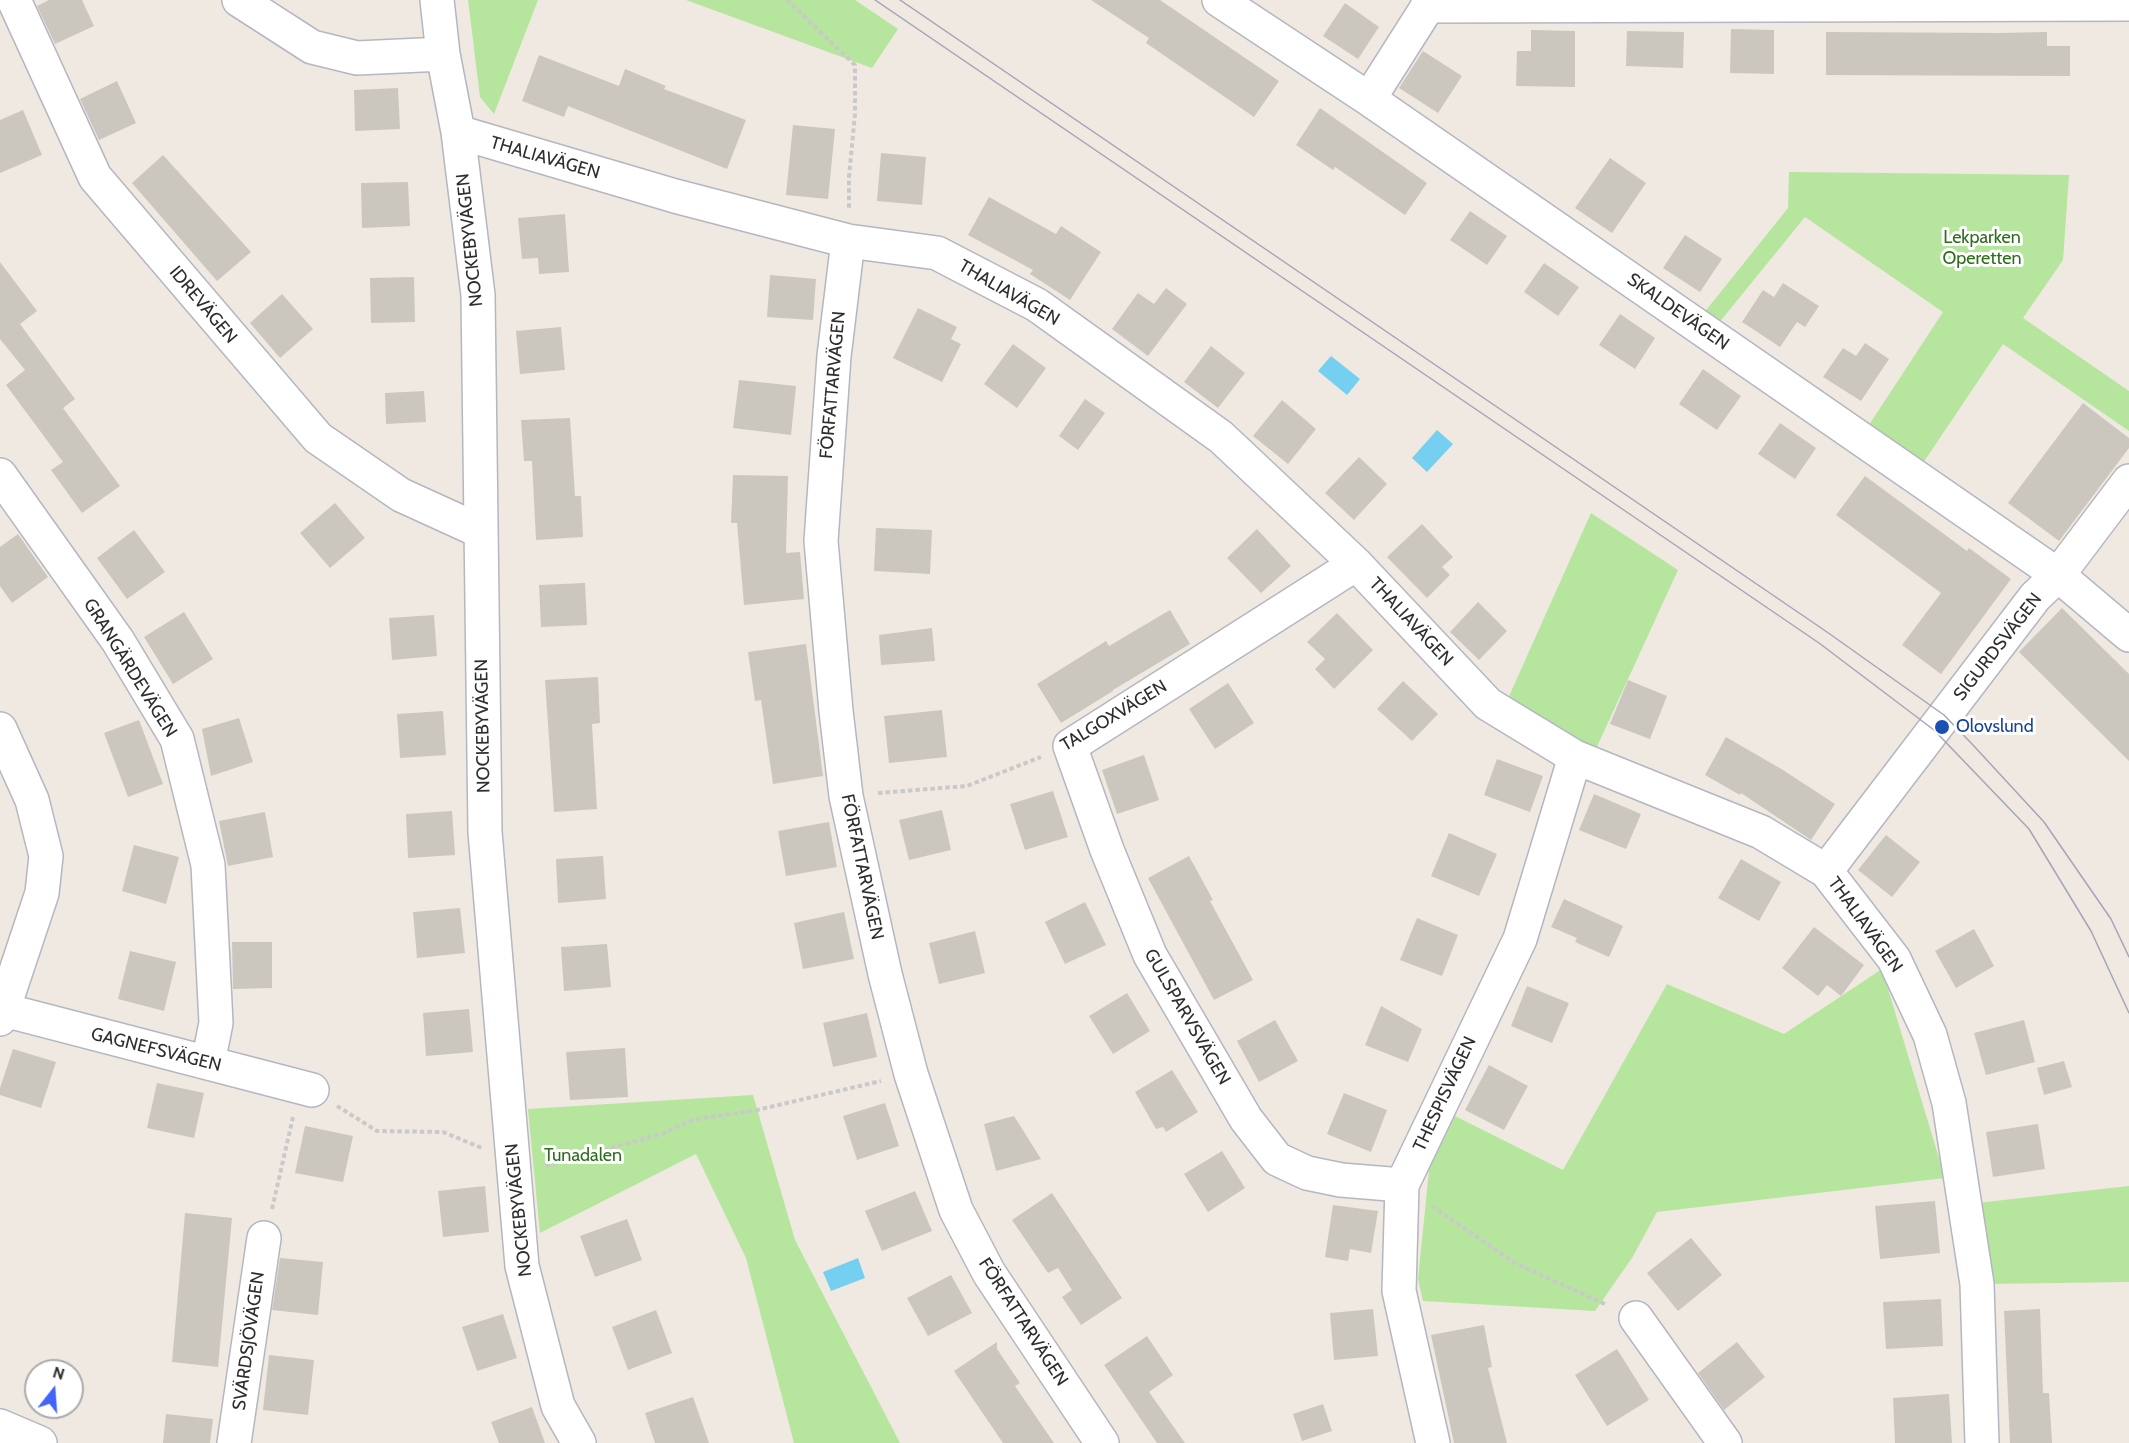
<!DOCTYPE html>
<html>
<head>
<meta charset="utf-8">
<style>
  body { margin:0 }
  #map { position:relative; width:2129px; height:1443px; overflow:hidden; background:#efe9e1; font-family:Cabin,sans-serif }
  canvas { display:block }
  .north { position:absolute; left:24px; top:1359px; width:60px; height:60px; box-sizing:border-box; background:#fff; border:2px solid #ababab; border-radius:50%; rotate:17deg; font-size:16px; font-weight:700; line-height:24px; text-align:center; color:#2e2e2e }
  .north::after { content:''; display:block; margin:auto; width:21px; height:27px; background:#4264fb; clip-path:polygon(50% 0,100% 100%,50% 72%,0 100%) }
</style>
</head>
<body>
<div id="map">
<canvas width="2129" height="1443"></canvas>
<div class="north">N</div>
</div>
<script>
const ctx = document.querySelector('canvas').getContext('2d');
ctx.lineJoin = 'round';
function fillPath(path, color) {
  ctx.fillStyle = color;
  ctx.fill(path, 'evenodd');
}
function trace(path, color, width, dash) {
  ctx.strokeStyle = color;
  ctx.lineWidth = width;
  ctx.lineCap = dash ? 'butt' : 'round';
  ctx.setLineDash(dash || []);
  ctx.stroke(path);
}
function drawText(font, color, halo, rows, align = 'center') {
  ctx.font = font + ' Cabin,sans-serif';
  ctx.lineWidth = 6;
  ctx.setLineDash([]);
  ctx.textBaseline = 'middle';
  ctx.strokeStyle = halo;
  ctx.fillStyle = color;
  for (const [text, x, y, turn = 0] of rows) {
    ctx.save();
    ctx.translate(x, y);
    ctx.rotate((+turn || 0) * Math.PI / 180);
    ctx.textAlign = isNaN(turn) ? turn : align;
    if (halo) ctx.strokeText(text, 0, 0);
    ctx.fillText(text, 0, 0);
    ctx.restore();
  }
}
fillPath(new Path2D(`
  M 468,0 L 538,0 L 494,114 L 480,97 Z
  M 686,0 L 855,0 L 898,29 L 872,68 Z
  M 1789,172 L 2069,175 L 2063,260 L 2023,318 L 2129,391 L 2129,431 L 2003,344 L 1923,463 L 1869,425 L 1943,312 L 1805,217 L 1718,324 L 1703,314 L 1788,208 Z
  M 1591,513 L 1678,570 L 1595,751 L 1506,703 Z
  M 1882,969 L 1945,1178 L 1657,1212 L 1632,1258 L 1595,1311 L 1423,1301 L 1418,1279 L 1431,1151 L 1451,1114 L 1563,1170 L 1667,984 L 1784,1034 Z
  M 753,1095 L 795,1240 L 900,1443 L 794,1443 L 746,1258 L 696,1154 L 540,1233 L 528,1109 Z
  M 2129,1186 L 2129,1282 L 1987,1284 L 1977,1203 Z`), '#b6e59e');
fillPath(new Path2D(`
  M 1331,356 L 1360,379 L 1347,395 L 1318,371 Z
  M 1437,430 L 1453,444 L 1427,472 L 1412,458 Z
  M 858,1258 L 865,1278 L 831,1291 L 823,1272 Z`), '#75cff0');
fillPath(new Path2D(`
  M 49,0 L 82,0 L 94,26 L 55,44 L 37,6 Z
  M 1091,0 L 1160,0 L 1279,81 L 1254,117 L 1146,43 L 1149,38 Z
  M 1345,3 L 1379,27 L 1358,59 L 1323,36 Z
  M 1731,29 L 1774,30 L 1774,74 L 1730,73 Z
  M 1531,30 L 1575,31 L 1575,87 L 1516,86 L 1517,51 L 1531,51 Z
  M 1627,31 L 1684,32 L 1683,68 L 1626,66 Z
  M 1826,32 L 2001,33 L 2047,32 L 2047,46 L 2070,46 L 2070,76 L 1826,75 Z
  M 1423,51 L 1462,76 L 1438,113 L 1399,88 Z
  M 539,55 L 619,86 L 625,69 L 666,86 L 664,89 L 746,120 L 727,169 L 568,106 L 564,117 L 522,101 Z
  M 117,81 L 136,123 L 99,140 L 80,99 Z
  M 398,88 L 400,129 L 355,131 L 354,90 Z
  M 1320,108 L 1427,183 L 1405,215 L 1335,167 L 1333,170 L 1296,145 Z
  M 23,110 L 42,155 L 0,173 L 0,120 Z
  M 793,125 L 835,129 L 828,199 L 786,195 Z
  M 881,153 L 926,157 L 922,205 L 877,201 Z
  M 163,155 L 251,252 L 217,281 L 132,183 Z
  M 1610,158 L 1646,183 L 1612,233 L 1575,208 Z
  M 408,182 L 410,226 L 362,228 L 361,183 Z
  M 989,197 L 1056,234 L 1061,226 L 1101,252 L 1070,300 L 1030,274 L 1033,270 L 968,235 Z
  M 1470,211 L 1507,236 L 1487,265 L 1450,240 Z
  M 565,214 L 569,272 L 539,274 L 538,258 L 522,259 L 518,218 Z
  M 1685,235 L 1722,259 L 1700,292 L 1663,268 Z
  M 0,262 L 37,311 L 20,324 L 75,399 L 63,408 L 120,486 L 82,513 L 51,470 L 63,462 L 6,385 L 25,370 L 0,339 Z
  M 1544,263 L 1579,287 L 1558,316 L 1524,292 Z
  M 770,275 L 816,279 L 813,320 L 767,317 Z
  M 414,277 L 415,322 L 371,323 L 370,278 Z
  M 1783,283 L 1819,306 L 1805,327 L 1797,322 L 1780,347 L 1742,322 L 1763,290 L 1774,297 Z
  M 1166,288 L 1187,304 L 1148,356 L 1112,329 L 1138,293 L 1154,304 Z
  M 282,294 L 313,329 L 280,358 L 250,323 Z
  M 918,308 L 957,327 L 951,339 L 961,344 L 942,382 L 893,358 Z
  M 1620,314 L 1655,338 L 1635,369 L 1599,345 Z
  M 561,327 L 565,370 L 520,374 L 516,331 Z
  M 1865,343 L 1889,359 L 1861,401 L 1823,377 L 1843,348 L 1856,356 Z
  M 1013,344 L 1046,368 L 1017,408 L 984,384 Z
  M 1211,346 L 1245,373 L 1218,408 L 1184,382 Z
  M 1703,369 L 1741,396 L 1717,430 L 1679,404 Z
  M 739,380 L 796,386 L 791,435 L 733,428 Z
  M 424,391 L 426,422 L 386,424 L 385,393 Z
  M 1085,399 L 1105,413 L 1078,450 L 1059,436 Z
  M 1282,400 L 1316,429 L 1288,464 L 1253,436 Z
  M 2083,403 L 2129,438 L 2129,448 L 2059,541 L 2008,503 Z
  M 570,418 L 575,496 L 581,496 L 583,537 L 536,540 L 532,461 L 524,461 L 521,420 Z
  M 1780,423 L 1816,448 L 1795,479 L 1758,454 Z
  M 1359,457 L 1387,484 L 1354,520 L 1325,493 Z
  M 733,475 L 788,476 L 786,553 L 800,552 L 804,599 L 744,605 L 737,523 L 731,523 Z
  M 1865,476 L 1967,551 L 1969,548 L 2011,579 L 1941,674 L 1902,645 L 1941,593 L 1836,515 Z
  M 335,503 L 365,538 L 330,568 L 300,533 Z
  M 1422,524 L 1453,557 L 1442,567 L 1450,575 L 1427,598 L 1387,557 Z
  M 876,528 L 932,530 L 930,574 L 874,571 Z
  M 1257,529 L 1291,566 L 1261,593 L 1227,558 Z
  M 134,530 L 165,572 L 127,599 L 97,558 Z
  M 18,534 L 48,577 L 12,603 L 0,586 L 0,547 Z
  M 585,583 L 587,625 L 541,627 L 539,585 Z
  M 1478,602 L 1507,631 L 1479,660 L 1450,632 Z
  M 2062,608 L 2129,674 L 2129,761 L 2019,652 Z
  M 1170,610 L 1190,644 L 1113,690 L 1113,691 L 1061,723 L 1037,684 L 1106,641 L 1109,646 Z
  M 184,612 L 213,659 L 173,684 L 144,637 Z
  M 1337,613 L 1373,650 L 1334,689 L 1315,669 L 1325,659 L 1307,642 Z
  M 434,615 L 437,656 L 392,660 L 389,618 Z
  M 932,628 L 935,661 L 881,665 L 879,635 Z
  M 806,644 L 823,776 L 773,784 L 761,700 L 755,701 L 748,652 Z
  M 598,677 L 600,723 L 592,724 L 597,809 L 554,812 L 545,680 Z
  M 1628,680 L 1667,696 L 1650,739 L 1610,724 Z
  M 1403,681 L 1438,714 L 1412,741 L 1377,709 Z
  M 1228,683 L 1254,723 L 1215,749 L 1189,709 Z
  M 942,710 L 947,757 L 889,763 L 884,716 Z
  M 443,711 L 446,755 L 400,758 L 397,714 Z
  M 239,718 L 253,762 L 211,776 L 202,729 Z
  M 139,720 L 163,784 L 128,797 L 104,733 Z
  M 1726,737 L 1783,770 L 1835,804 L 1811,840 L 1741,793 L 1740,795 L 1705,775 Z
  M 1144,755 L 1159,800 L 1117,814 L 1102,770 Z
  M 1497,759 L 1543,776 L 1530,812 L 1484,795 Z
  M 1053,791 L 1068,837 L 1025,850 L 1010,804 Z
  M 1594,794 L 1641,814 L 1626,849 L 1579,830 Z
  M 942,810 L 951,850 L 909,860 L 899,820 Z
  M 452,811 L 455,855 L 408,858 L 406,814 Z
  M 265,812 L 273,857 L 228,866 L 219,821 Z
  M 829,822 L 837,867 L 786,876 L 778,831 Z
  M 1449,833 L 1497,854 L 1479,896 L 1431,876 Z
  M 1886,835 L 1920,862 L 1892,897 L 1858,870 Z
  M 134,845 L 179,857 L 166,904 L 122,891 Z
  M 603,856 L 606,899 L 558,903 L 556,859 Z
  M 1189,856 L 1213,900 L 1210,901 L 1253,980 L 1214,1000 L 1148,878 Z
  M 1741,859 L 1781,882 L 1759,921 L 1718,898 Z
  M 1564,899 L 1623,926 L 1609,957 L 1575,942 L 1577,938 L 1551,927 Z
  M 1085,902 L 1106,945 L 1065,964 L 1045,922 Z
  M 460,908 L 465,953 L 417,958 L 413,912 Z
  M 844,912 L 854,959 L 803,969 L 794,923 Z
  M 1417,918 L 1458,935 L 1442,976 L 1400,960 Z
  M 1814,927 L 1864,965 L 1841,996 L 1827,985 L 1818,996 L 1782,968 Z
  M 1974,929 L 1994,966 L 1956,988 L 1935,951 Z
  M 975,931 L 985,973 L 939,984 L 929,943 Z
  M 232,942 L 272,942 L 272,988 L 233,989 Z
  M 607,944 L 611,987 L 564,991 L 561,947 Z
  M 130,951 L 176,962 L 164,1011 L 118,999 Z
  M 1527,986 L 1569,1003 L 1552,1043 L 1511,1026 Z
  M 1127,993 L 1150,1031 L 1113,1054 L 1089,1016 Z
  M 1381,1006 L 1422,1029 L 1408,1062 L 1365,1045 Z
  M 469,1009 L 473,1052 L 426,1056 L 423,1013 Z
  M 867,1013 L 877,1057 L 833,1067 L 823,1023 Z
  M 1275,1020 L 1298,1061 L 1259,1082 L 1237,1041 Z
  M 2024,1020 L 2035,1062 L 1986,1075 L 1974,1033 Z
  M 625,1048 L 628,1097 L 570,1100 L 566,1052 Z
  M 13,1049 L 56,1062 L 41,1108 L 0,1095 L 0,1088 Z
  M 2064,1061 L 2072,1087 L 2044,1095 L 2037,1068 Z
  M 1489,1065 L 1528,1086 L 1504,1130 L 1465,1110 Z
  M 1172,1070 L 1198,1112 L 1166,1132 L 1163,1127 L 1156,1129 L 1135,1092 Z
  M 157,1083 L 204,1093 L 194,1138 L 147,1128 Z
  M 1344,1093 L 1387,1110 L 1371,1152 L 1327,1134 Z
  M 885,1103 L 899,1146 L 857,1160 L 843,1116 Z
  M 1014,1116 L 1041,1159 L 996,1171 L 984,1124 Z
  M 2038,1124 L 2045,1169 L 1993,1177 L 1986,1132 Z
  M 305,1126 L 353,1136 L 343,1182 L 295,1173 Z
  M 1222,1151 L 1245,1188 L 1208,1212 L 1184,1174 Z
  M 485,1186 L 489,1232 L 443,1237 L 438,1191 Z
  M 915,1191 L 932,1231 L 882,1251 L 865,1211 Z
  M 1052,1193 L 1122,1298 L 1081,1325 L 1062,1297 L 1072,1290 L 1058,1268 L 1048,1273 L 1012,1220 Z
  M 1935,1201 L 1940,1253 L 1880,1259 L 1875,1206 Z
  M 1333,1205 L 1378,1211 L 1371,1253 L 1350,1249 L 1348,1261 L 1325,1257 Z
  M 185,1213 L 232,1218 L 218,1367 L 172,1362 Z
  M 627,1219 L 642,1260 L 595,1277 L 580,1236 Z
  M 1691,1238 L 1722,1275 L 1678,1311 L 1647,1273 Z
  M 280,1258 L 323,1262 L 318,1315 L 272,1310 Z
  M 951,1275 L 972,1313 L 928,1336 L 907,1298 Z
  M 1941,1299 L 1943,1346 L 1886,1349 L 1883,1302 Z
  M 1373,1309 L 1378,1356 L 1334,1360 L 1330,1313 Z
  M 2040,1309 L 2043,1393 L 2049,1393 L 2052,1443 L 2010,1443 L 2004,1311 Z
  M 656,1310 L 672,1353 L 628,1370 L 612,1327 Z
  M 503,1314 L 517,1358 L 477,1371 L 462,1327 Z
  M 1484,1325 L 1492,1367 L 1488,1368 L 1507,1443 L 1454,1443 L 1431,1335 Z
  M 1147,1336 L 1173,1375 L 1149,1392 L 1185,1443 L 1157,1443 L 1104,1365 Z
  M 997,1342 L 997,1349 L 1020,1383 L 1015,1386 L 1054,1443 L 1003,1443 L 954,1371 Z
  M 1737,1342 L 1765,1377 L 1724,1410 L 1698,1373 Z
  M 1617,1349 L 1649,1400 L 1607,1426 L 1575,1375 Z
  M 269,1355 L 314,1360 L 308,1415 L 263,1410 Z
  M 1949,1394 L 1952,1443 L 1895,1443 L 1893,1398 Z
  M 693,1397 L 709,1443 L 655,1443 L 645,1413 Z
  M 1323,1404 L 1332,1431 L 1302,1441 L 1293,1414 Z
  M 532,1407 L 545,1443 L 499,1443 L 491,1422 Z
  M 166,1414 L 213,1419 L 210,1443 L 163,1443 Z`), '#cbc7bf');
const minor = new Path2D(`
  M 14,0 L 95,177 L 318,438 L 401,495 L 480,531
  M 239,0 L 312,47 L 357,58 L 443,54
  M 437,0 L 443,54 L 458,132 L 478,295 L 485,832 L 522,1266 L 558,1406 L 579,1443
  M 1219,0 L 1369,99 L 2058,575 L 2129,635
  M 1428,6 L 2129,4
  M 1369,99 L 1428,6 L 1428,0
  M 458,132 L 675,196 L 848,241 L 937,253 L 1037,305 L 1221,437 L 1356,564 L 1488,704 L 1575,757 L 1761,832 L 1826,871 L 1894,959 L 1930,1035 L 1949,1103 L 1977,1284 L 1982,1443
  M 848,241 L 834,356 L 821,541 L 836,711 L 846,796 L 885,974 L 911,1074 L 956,1210 L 989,1273 L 1102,1443
  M 0,475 L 118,641 L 177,739 L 208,865 L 216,1023 L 208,1063
  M 1356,564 L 1070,746 L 1107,850 L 1150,955 L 1246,1119 L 1277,1159 L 1307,1173 L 1341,1180 L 1402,1185
  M 0,729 L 32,800 L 46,856 L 42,893 L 0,1019
  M 1826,871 L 2035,597 L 2058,575 L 2129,481
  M 0,1009 L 312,1090
  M 1636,1318 L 1725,1443
  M 0,1426 L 40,1443
  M 234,1443 L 264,1238
  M 1433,1443 L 1399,1291 L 1402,1185 L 1520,939 L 1575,757`);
trace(minor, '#b4b7c1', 36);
trace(new Path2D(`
  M 787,0 L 855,65 L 855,114 L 849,177 L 849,210
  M 878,793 L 967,786 L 1041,757
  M 337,1106 L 377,1131 L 443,1132 L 482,1148
  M 546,1166 L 664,1133 L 692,1120 L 757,1110 L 881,1081
  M 1432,1206 L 1515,1263 L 1607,1305
  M 272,1209 L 293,1117`), '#c9c9c9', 4, [4.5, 3]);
trace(minor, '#fff', 33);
trace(new Path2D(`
  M 875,0 L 1819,643 L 1934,730 L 2029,829 L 2091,931 L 2129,1013
  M 900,0 L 1827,632 L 1944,715 L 1973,745 L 2044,822 L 2111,919 L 2129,957`), '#a3a6b8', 1.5);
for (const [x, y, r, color] of [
  [1942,727,8,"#1a4fb4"]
]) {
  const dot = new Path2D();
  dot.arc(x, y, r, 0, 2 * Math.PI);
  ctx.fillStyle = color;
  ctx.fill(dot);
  trace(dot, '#fff', 2);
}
drawText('18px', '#2e2e2e', '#fff', [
  ["THALIAVÄGEN",545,158,16],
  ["NOCKEBYVÄGEN",470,240,-96],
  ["THALIAVÄGEN",1009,293,30],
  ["IDREVÄGEN",203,305,50],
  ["SKALDEVÄGEN",1678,312,35],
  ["FÖRFATTARVÄGEN",833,385,-85],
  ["THALIAVÄGEN",1411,622,47],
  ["SIGURDSVÄGEN",1998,647,-52],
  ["GRANGÄRDEVÄGEN",130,668,58],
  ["TALGOXVÄGEN",1114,716,-31],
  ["NOCKEBYVÄGEN",483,726,-91],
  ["FÖRFATTARVÄGEN",862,867,78],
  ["THALIAVÄGEN",1865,925,54],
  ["GULSPARVSVÄGEN",1187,1017,60],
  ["GAGNEFSVÄGEN",156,1050,14],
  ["THESPISVÄGEN",1445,1094,-65],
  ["NOCKEBYVÄGEN",519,1210,-96],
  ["FÖRFATTARVÄGEN",1023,1322,57],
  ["SVÄRDSJÖVÄGEN",249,1341,-82]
]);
drawText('18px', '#2c6e1b', '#fff', [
  ["Lekparken",1982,238],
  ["Operetten",1982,259],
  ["Tunadalen",583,1156]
]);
drawText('18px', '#164399', '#fff', [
  ["Olovslund",1956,727]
], 'left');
</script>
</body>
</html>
